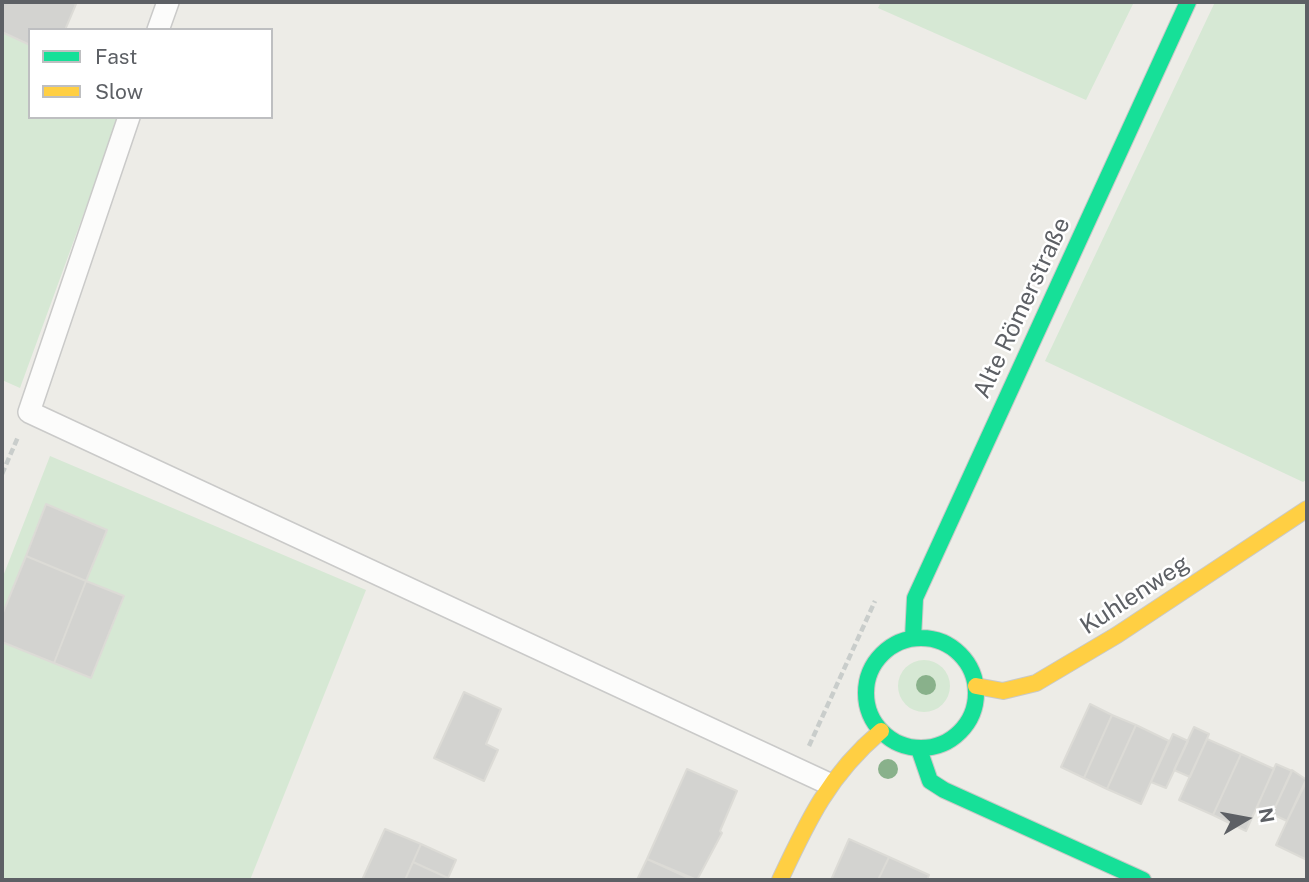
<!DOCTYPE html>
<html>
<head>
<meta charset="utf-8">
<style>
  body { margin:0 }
  #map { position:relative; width:1309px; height:882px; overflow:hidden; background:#edece7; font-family:"Public Sans",sans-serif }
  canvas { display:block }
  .frame { position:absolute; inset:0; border:4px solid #5d6065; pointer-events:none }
  .legend { position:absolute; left:28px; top:28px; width:245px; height:91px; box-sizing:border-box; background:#fff; border:2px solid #bebfc1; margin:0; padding:9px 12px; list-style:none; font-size:21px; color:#5d6065 }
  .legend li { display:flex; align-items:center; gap:14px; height:35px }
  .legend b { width:35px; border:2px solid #bebfc1 }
  .north { position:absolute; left:1211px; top:784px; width:70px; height:70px; -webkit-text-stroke:5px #fff; paint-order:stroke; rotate:80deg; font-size:19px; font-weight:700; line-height:28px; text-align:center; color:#5d6065 }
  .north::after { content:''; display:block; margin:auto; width:24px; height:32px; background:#5d6065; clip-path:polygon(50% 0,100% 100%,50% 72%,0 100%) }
</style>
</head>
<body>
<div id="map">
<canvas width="1309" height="882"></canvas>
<div class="frame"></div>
<ul class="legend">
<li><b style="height:9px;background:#16e098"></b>Fast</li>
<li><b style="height:9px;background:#ffcf43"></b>Slow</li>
</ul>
<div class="north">N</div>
</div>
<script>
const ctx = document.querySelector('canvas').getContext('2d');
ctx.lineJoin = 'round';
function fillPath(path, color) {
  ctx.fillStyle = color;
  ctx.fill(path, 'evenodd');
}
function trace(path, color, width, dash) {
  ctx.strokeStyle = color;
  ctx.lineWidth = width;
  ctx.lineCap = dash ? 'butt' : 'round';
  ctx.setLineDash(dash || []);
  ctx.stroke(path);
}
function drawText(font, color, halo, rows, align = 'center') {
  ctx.font = font + ' "Public Sans",sans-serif';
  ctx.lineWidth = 5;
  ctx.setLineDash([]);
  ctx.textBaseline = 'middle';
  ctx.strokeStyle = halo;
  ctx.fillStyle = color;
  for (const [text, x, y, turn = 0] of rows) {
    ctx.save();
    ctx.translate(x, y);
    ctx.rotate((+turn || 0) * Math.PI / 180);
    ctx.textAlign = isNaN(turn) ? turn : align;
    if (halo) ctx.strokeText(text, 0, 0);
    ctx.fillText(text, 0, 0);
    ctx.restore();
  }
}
fillPath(new Path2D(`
  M 881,2 L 1134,2 L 1086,100 L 878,8 Z
  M 1215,2 L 1307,2 L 1307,479 L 1303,482 L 1045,361 Z
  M 2,31 L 30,42 L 30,117 L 119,117 L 20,388 L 2,380 Z
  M 50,456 L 366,590 L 250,880 L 2,880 L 2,579 Z
  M898 686a26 26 0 1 1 52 0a26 26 0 1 1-52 0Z`), '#d6e8d4');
const building = new Path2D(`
  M 2,2 L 71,2 L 76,4 L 65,30 L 30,30 L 30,45 L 2,32 Z
  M 46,504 L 107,530 L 86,581 L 26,556 Z
  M 26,556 L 86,581 L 54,663 L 2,642 L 2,615 Z
  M 86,581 L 124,596 L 91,678 L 54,663 Z
  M 464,692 L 501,709 L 486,744 L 498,750 L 484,781 L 434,758 Z
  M 1090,704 L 1112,715 L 1084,778 L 1061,767 Z
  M 1112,715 L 1136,725 L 1107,789 L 1084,778 Z
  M 1136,725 L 1169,741 L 1141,804 L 1107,789 Z
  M 1194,727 L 1209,734 L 1190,777 L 1174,770 Z
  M 1173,734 L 1188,741 L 1166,788 L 1151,782 Z
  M 1207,739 L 1241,754 L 1213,815 L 1179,800 Z
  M 1241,754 L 1274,769 L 1246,831 L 1213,815 Z
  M 1276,764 L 1292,771 L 1272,814 L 1257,807 Z
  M 687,769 L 737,791 L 720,831 L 722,833 L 697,880 L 647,859 Z
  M 1292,770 L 1307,780 L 1287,821 L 1272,814 Z
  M 1305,782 L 1307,783 L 1307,860 L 1276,845 Z
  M 385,829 L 421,844 L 405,880 L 362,880 Z
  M 849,839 L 889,857 L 878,880 L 831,880 Z
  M 421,844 L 456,860 L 448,878 L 413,862 Z
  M 889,857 L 929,875 L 927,880 L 878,880 Z
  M 647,859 L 693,880 L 637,880 Z
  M 413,862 L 448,878 L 447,880 L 405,880 Z`);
fillPath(building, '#d3d3d0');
trace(building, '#dcdbd6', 2);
const lane = new Path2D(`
  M 158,30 L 168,2
  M 129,117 L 29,412 L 827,783`);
const fast = new Path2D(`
  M866 693a55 55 0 1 1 110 0a55 55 0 1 1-110 0Z
  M 913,638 L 915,598 L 1188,2
  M 919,749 L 930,781 L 944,790 L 1143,880`);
const slow = new Path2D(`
  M 976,686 L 1003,691 L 1036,683 L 1117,635 L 1307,509
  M 780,880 C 808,820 829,775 881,731`);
trace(lane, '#cacac9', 24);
trace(fast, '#c9c9c7', 18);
trace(slow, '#c9c9c7', 18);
trace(new Path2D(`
  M 2,474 L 18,437
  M 809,746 L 875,601`), '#c9cdcb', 4.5, [7, 3.5]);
trace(lane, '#fcfcfb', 21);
trace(fast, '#16e098', 16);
trace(slow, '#ffcf43', 16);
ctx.fillStyle = '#89b18b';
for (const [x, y] of [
  [926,685],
  [888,769]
]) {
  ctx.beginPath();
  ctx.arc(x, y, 10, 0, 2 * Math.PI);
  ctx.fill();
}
drawText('24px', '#5d6065', '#fff', [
  ["Alte Römerstraße",1022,308,-65],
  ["Kuhlenweg",1135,595,-33]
]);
</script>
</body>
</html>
